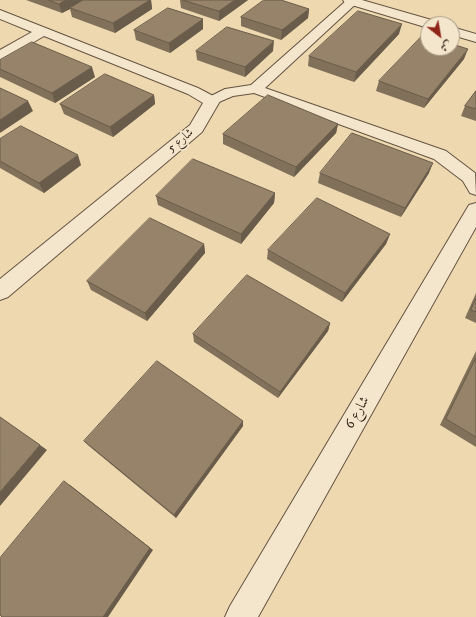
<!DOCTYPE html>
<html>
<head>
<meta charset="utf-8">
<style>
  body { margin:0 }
  #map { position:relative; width:476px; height:617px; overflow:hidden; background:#eed8b0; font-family:"IM FELL DW Pica",Amiri,serif }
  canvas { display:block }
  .north { position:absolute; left:420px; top:16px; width:40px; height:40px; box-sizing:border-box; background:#f4e6cc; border:1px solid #a89a86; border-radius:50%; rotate:149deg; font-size:11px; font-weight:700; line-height:16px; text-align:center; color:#37271d }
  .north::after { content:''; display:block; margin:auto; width:14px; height:18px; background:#8f2418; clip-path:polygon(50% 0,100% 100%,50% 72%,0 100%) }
</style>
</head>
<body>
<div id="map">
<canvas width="476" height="617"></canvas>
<div class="north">ش</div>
</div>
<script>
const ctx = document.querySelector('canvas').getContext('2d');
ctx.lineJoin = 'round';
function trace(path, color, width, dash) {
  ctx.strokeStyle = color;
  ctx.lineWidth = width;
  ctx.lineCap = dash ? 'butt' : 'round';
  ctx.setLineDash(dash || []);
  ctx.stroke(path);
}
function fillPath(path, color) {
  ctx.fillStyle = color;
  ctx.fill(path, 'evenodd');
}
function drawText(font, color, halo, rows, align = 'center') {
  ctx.font = font + ' "IM FELL DW Pica",Amiri,serif';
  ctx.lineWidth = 3.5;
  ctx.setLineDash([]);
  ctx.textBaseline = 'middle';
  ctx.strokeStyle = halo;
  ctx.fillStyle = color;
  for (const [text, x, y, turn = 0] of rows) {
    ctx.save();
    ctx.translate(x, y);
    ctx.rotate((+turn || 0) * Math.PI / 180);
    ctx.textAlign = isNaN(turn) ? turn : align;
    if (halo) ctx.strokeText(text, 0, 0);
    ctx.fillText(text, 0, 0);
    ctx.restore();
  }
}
const service = new Path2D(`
  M 347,0 L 359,1 L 265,88 L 446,151 L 475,173 L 476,195 L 470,193 L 463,181 L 434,159 L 254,93 L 233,96 L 212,105 L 207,104 L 205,101 L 207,98 L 225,89 L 251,85 Z`);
const minor = new Path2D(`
  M 343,0 L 362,0 L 435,21 L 437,24 L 428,24 L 428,27 L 425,27 L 345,3 Z
  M 0,10 L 198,88 L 217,98 L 220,101 L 202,132 L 8,297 L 0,300 L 0,279 L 190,125 L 203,103 L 188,94 L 44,36 L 5,59 L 0,60 L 0,50 L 32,32 L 0,19 Z
  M 452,27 L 476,34 L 476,42 L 452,35 Z
  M 476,203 L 476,227 L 258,617 L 225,617 L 230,606 L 469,205 Z`);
trace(service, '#655342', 2);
trace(minor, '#655342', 2);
fillPath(service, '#f4e6cc');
fillPath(minor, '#f4e6cc');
fillPath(new Path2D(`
  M 26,0 L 151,0 L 152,9 L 115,33 L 72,17 L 70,9 L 62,13 Z
  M 180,0 L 248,0 L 219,21 L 181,8 Z
  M 309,9 L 308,18 L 281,40 L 241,26 L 241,17 Z
  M 203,19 L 203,29 L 170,53 L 136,40 L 134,30 Z
  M 399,34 L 354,82 L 308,66 L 309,56 Z
  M 196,51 L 273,51 L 245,77 L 197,60 Z
  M 464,59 L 424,108 L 376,91 L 379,81 Z
  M 0,60 L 95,77 L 55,103 L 0,77 Z
  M 476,91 L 476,121 L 461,116 L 465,106 Z
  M 154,95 L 155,104 L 113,137 L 64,114 L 60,104 Z
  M 338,124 L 336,133 L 294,177 L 223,144 L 223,134 Z
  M 0,139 L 81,165 L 44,193 L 0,168 Z
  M 320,173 L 429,173 L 401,217 L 318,183 Z
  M 275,193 L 274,203 L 241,244 L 158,205 L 156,196 Z
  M 390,234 L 386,244 L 342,302 L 267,259 L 268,250 Z
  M 204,244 L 205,253 L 147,321 L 91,290 L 87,281 Z
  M 476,293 L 476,323 L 465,318 Z
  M 330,323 L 328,331 L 278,398 L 194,342 L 193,334 Z
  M 476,351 L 476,447 L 440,425 Z
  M 243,421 L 243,426 L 176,518 L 89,446 L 84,441 Z`), '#81715a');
fillPath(new Path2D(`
  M 66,0 L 85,0 L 70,8 L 70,9 L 62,13 L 59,4 Z
  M 150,0 L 151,0 L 152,9 L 115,33 L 113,23 Z
  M 235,0 L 248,0 L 219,21 L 219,11 Z
  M 309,9 L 308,18 L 281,40 L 282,30 Z
  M 203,19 L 203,29 L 170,53 L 169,43 Z
  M 402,24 L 399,34 L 354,82 L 356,72 Z
  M 274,41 L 273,51 L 245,77 L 245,67 Z
  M 468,49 L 464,59 L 424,108 L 428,99 Z
  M 92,67 L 95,77 L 55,103 L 52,93 Z
  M 154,95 L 155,104 L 113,137 L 110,127 Z
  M 28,101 L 33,111 L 0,133 L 0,120 Z
  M 338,124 L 336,133 L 294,177 L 296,167 Z
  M 78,155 L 81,165 L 44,193 L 39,183 Z
  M 433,163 L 429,173 L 401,217 L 405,208 Z
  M 275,193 L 274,203 L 241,244 L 241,234 Z
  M 390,234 L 386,244 L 342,302 L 345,293 Z
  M 204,244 L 205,253 L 147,321 L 145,313 Z
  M 330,323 L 328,331 L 278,398 L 280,392 Z
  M 243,421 L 243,426 L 176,518 L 174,515 Z
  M 40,445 L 47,450 L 0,506 L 0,492 Z
  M 70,485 L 153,550 L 108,617 L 103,617 Z`), '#695c4a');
const building = new Path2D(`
  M 49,0 L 66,0 L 59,4 Z
  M 83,0 L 150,0 L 113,23 L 70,8 Z
  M 183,0 L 235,0 L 219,11 Z
  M 264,0 L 281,0 L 309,9 L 282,30 L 241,17 Z
  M 168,8 L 203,19 L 169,43 L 134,30 Z
  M 358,11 L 402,24 L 356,72 L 309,56 Z
  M 227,27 L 274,41 L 245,67 L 196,51 Z
  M 423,35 L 428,36 L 428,48 L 452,48 L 452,44 L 468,49 L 428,99 L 379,81 Z
  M 32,42 L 92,67 L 52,93 L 0,69 L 0,60 Z
  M 105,74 L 154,95 L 110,127 L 60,104 Z
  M 0,88 L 28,101 L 0,120 Z
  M 476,91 L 476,109 L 465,106 Z
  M 268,95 L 338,124 L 296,167 L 223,134 Z
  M 21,126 L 78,155 L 39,183 L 0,161 L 0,139 Z
  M 352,133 L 433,163 L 405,208 L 320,173 Z
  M 193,159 L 275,193 L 241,234 L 156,196 Z
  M 317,198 L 390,234 L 345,293 L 268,250 Z
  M 150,218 L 204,244 L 145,313 L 87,281 Z
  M 247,275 L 330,323 L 280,392 L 193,334 Z
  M 476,299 L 476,312 L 471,310 Z
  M 476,358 L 476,437 L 446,419 Z
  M 157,361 L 243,421 L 174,515 L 84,441 Z
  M 0,417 L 40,445 L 0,492 Z
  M 64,481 L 150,548 L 103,617 L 2,617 L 0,615 L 0,558 Z`);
fillPath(building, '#968369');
trace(building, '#695c4a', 1);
drawText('12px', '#37271d', '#f4e6cc', [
  ["شارع 5",181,141,-40]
]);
drawText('14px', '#37271d', '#f4e6cc', [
  ["شارع 6",358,413,-60]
]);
</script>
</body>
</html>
